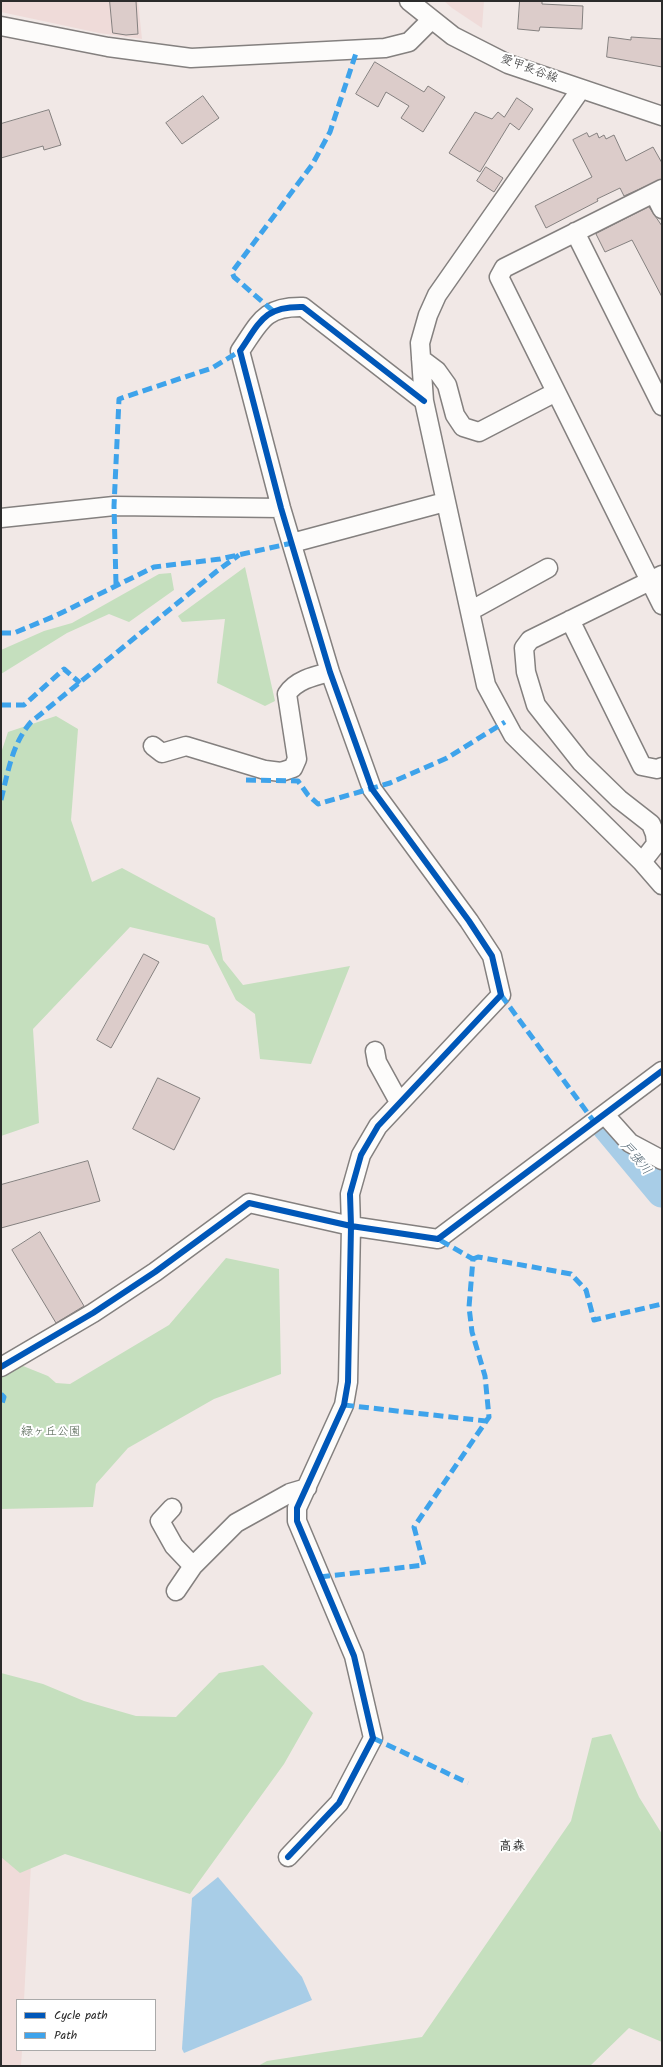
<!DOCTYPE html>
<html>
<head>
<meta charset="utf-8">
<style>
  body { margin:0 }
  #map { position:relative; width:663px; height:2067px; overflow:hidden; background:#f1e8e6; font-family:Kalam,sans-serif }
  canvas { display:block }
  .frame { position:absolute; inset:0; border:2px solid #2b2b2b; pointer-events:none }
  .legend { position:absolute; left:16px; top:1999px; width:140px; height:52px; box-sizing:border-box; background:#fff; border:1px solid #aaa; margin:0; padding:5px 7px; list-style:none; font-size:12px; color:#2b2b2b }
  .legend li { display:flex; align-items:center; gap:8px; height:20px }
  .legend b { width:20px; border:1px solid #aaa }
</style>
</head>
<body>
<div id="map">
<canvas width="663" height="2067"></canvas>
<div class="frame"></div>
<ul class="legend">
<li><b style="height:5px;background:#0057b8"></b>Cycle path</li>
<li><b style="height:5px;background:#3ea3eb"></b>Path</li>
</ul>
</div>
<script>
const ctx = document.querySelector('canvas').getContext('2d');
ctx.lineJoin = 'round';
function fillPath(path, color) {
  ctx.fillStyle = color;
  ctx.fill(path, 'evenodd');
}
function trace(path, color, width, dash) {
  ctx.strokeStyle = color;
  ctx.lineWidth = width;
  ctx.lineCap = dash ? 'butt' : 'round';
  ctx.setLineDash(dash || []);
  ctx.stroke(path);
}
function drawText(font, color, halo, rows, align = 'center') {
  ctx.font = font + ' Kalam,"Klee One",sans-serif';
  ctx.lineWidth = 4;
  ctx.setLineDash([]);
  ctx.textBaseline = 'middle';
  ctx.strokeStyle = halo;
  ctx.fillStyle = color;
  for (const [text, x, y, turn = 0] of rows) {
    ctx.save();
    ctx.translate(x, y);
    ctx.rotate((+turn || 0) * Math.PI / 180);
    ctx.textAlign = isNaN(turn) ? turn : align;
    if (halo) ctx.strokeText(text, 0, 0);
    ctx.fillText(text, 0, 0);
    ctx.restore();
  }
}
fillPath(new Path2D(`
  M 1,1 L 138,1 L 142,39 L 99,33 L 1,12 Z
  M 444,1 L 484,1 L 482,28 L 452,8 Z
  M 1,1814 L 32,1844 L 24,2000 L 17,2000 L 17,2050 L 22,2050 L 21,2066 L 1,2066 Z`), '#efdbd9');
fillPath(new Path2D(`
  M 245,567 L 275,701 L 265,706 L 217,683 L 225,619 L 182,622 L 178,616 Z
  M 171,573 L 174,590 L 129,622 L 109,614 L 67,633 L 1,674 L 1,650 L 44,631 L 72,623 L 159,574 Z
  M 56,716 L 78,729 L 71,820 L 92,882 L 122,868 L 215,918 L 223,960 L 243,985 L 350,966 L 311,1064 L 260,1059 L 255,1014 L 236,1000 L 208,945 L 130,927 L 33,1029 L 39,1123 L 1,1136 L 1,753 L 8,732 Z
  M 226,1258 L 279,1269 L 281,1374 L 214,1399 L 128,1448 L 96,1484 L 93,1507 L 1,1509 L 1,1374 L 18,1364 L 48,1376 L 56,1383 L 70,1384 L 169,1325 Z
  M 263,1665 L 313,1713 L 284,1764 L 190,1894 L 65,1854 L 20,1873 L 1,1857 L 1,1673 L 43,1684 L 84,1701 L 136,1716 L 176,1717 L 219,1673 Z
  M 611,1734 L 639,1797 L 662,1834 L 662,2042 L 629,2028 L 590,2066 L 258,2066 L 267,2061 L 422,2037 L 571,1821 L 592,1738 Z`), '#c5dfbe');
fillPath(new Path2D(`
  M 218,1877 L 302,1977 L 312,2000 L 184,2053 L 182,2049 L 192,1898 Z`), '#a8cde7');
trace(new Path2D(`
  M 607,1126 L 662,1192`), '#a8cde7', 31);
const building = new Path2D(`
  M 110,1 L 136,1 L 138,34 L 126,35 L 113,33 Z
  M 520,1 L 542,1 L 542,4 L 583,6 L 582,29 L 540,27 L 539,31 L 518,29 Z
  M 609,37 L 631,40 L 631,37 L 662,39 L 662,67 L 607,57 Z
  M 375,62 L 424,92 L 428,86 L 445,97 L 423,132 L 401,118 L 409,106 L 386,92 L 378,107 L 356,94 Z
  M 203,96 L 219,118 L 182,144 L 166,123 Z
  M 517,98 L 533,109 L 519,130 L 510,123 L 480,172 L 449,153 L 475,112 L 492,119 L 498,112 L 504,117 Z
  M 49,110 L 61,145 L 44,150 L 43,146 L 1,158 L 1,124 Z
  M 587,133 L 589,137 L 597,133 L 599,138 L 604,135 L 606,139 L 614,135 L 626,161 L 653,147 L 662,163 L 662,179 L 624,196 L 620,188 L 597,199 L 598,201 L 546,228 L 535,206 L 592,177 L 573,140 Z
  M 486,167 L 503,178 L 494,192 L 477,181 Z
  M 649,207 L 662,226 L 662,297 L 632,240 L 605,252 L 596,234 Z
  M 144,954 L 159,962 L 111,1048 L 97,1040 Z
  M 158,1078 L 200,1098 L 174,1150 L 133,1129 Z
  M 88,1161 L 100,1201 L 1,1228 L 1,1185 Z
  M 40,1232 L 84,1306 L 56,1323 L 12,1250 Z`);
fillPath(building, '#dcccca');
trace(building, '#84807f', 1);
const minor = new Path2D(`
  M 409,1 L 453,36 L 508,64 L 662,116
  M 1,26 L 108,47 L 191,58 L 385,48 L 409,42 L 431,20
  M 581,89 L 437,295 L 428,315 L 420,343 L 424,401 L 486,685 L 513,735 L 642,862 L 662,885
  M 662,189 L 504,268 L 499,277 L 662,605
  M 654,193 L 662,209
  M 575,232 L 662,406
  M 421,359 L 437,371 L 447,385 L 455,415 L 463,427 L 479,432 L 556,392
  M 424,401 L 303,307 C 264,306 260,322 240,351 L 281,508 L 330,672 L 372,789 L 469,921 L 492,956 L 501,995 L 378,1126 L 361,1155 L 350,1194 L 351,1226 L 438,1239 L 662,1071
  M 1,518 L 114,506 L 281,508
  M 292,543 L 445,502
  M 470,611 L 548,568
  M 570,620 L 642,766 L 657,769 L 662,767
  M 153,746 L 162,753 L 186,746 L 265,770 L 281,772 L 293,768 L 297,759 L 287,694 C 296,680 314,676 330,672
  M 642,862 L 656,844 L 655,834 L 651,824 L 619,799 L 581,762 L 536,705 L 526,672 L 524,648 L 530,640 L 662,575
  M 375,1051 L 377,1062 L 399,1102
  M 605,1115 L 630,1143 L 662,1160
  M 1,1367 L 93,1313 L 155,1272 L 249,1203 L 351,1226 L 348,1382 L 344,1405 L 297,1508 L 297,1521 L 354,1656 L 373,1738 L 339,1803 L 288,1857
  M 172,1508 L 160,1521 L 174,1546 L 193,1566 L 236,1523 L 290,1493 L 307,1488
  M 176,1591 L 193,1566`);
trace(minor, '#84807f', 21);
trace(minor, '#fdfcfb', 18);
trace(new Path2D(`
  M 273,311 L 234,277 L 232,272 L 312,165 L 330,132 L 357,50
  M 116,584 L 114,506 L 119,399 L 212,368 L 240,351
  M 1,633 L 14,633 L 55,616 L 154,567 L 220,559 L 292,543
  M 1,705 L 24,705 L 64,669 L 80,683
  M 246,780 L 298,781 L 308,795 L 318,804 L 390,783 L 447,758 L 505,722
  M 1,800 C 8,772 12,744 31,722 L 217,571 L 239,555
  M 501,995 L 595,1123
  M 473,1259 L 478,1257 L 571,1274 L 586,1290 L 594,1320 L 662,1304
  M 1,1394 L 4,1397 L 1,1407
  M 344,1405 L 486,1421
  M 320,1577 L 424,1565 L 414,1527 L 489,1417 L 485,1376 L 472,1332 L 469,1307 L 473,1259 L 438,1239
  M 373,1738 L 468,1783`), '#3ea3eb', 5, [10, 5]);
trace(new Path2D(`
  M 424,401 L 303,307 C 264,306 260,322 240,351 L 281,508 L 330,672 L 372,789 L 469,921 L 492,956 L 501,995 L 378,1126 L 361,1155 L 350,1194 L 351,1226 L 438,1239 L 662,1071
  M 1,1367 L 93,1313 L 155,1272 L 249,1203 L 351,1226 L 348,1382 L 344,1405 L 297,1508 L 297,1521 L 354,1656 L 373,1738 L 339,1803 L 288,1857`), '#0057b8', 6);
drawText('12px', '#2b2b2b', '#fff', [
  ["愛甲長谷線",529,70,20]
]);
drawText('12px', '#4e5f4d', '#fff', [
  ["緑ヶ丘公園",51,1433]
]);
drawText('italic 13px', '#4c606d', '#fff', [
  ["戸張川",635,1159,50]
]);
drawText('bold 13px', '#2b2b2b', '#fff', [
  ["高森",512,1848]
]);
</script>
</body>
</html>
